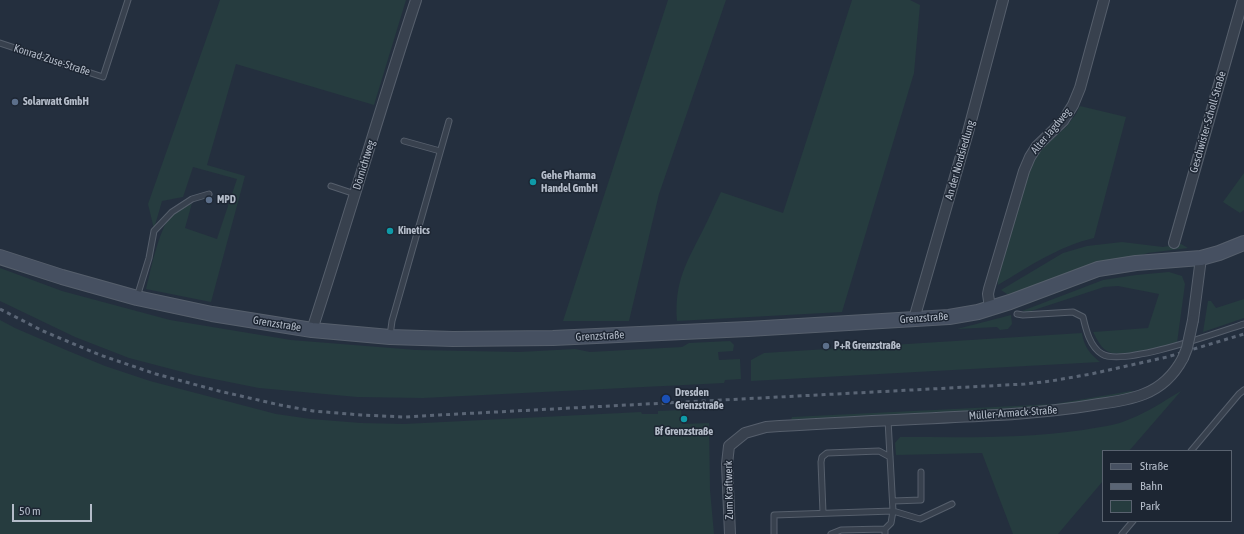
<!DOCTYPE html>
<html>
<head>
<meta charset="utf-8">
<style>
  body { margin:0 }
  #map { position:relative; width:1244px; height:534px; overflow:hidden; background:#242f3e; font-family:"Asap Condensed",sans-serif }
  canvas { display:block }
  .legend { position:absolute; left:1102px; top:450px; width:130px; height:72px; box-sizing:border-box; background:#1d2633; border:1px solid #59626f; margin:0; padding:5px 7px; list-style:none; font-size:12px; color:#b4bcc9 }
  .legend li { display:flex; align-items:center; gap:8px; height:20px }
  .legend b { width:20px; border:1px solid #59626f }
  .scale { position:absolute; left:12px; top:504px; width:80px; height:18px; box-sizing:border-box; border:2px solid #b4bcc9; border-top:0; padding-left:5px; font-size:12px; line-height:14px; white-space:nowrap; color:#b4bcc9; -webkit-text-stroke:3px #1d2633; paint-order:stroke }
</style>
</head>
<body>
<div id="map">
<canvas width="1244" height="534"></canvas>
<ul class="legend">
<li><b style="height:5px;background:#465061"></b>Straße</li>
<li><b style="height:5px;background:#5a6575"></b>Bahn</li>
<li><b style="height:11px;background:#263c3f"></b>Park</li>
</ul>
<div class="scale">50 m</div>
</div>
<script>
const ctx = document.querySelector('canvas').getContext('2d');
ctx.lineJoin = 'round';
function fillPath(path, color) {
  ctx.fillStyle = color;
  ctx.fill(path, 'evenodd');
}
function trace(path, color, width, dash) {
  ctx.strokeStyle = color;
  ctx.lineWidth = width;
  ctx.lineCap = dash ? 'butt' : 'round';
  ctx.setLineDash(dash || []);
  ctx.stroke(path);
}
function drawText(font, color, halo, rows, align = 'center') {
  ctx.font = font + ' "Asap Condensed",sans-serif';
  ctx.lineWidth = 3;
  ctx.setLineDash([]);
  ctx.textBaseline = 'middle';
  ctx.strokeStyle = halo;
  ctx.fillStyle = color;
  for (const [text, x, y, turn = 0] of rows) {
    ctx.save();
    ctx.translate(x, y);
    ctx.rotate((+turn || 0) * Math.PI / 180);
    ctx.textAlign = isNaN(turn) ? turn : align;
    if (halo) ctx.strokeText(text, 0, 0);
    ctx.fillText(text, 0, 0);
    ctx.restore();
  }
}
fillPath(new Path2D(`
  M 220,0 L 406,0 L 374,105 L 236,64 L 207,165 L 245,176 L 211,302 L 146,289 C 150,273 160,223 173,214 C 178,210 186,207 192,203 L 185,228 L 217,239 L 237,179 L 193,167 L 183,197 L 162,201 L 154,229 L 148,204 Z
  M 668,0 L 726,0 L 659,194 L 629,321 L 563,321 Z
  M 852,0 L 910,0 L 920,5 L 914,73 L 842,312 L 677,321 C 674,281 687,262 704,228 C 710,216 715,204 721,192 L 783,213 Z
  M 1080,106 L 1126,117 L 1094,238 C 1059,246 1028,267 998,285 L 997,276 L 1029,170 L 1041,149 L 1066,127 L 1076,114 Z
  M 1244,173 L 1244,210 L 1240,213 L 1223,202 Z
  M 1122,242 L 1163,247 L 1181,244 L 1188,248 L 1148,253 L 1013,294 L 1007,294 L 1001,290 L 1063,253 L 1087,246 Z
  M 0,268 L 62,291 L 170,320 L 291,340 L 416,350 L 519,352 L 575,349 L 590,352 L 682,347 L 689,343 L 730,341 L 734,345 L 733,351 L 718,352 L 719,360 L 740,359 L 741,379 L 725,380 L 724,383 L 423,398 L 357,397 L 259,388 L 194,375 L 129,358 L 75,337 L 0,301 Z
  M 1169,272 L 1182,276 L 1185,284 L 1177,343 C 1163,346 1121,358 1109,352 C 1101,349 1097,339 1093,332 L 1148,328 L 1159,294 L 1118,286 L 1104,287 L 1028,312 L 1022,311 L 1103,280 L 1136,275 Z
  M 1244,299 L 1244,318 L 1203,332 L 1208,301 L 1211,301 L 1216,308 Z
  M 1011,315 L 1012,324 L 1008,329 L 1000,330 L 997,327 L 957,329 Z
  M 0,320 L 15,328 L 66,350 L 105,366 L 150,381 L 276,414 L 311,419 L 361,423 L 404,424 L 641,412 L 642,414 L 658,414 L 658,411 L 681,410 L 682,424 L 709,423 L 710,490 L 714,534 L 0,534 Z
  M 1082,333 C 1084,347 1090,354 1100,362 L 751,381 L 751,360 L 764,353 Z
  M 1131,391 L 1134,392 L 1056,407 L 791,420 L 792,417 L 1055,404 Z
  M 1181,391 L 1129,451 L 1103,451 L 1103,481 L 1058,534 L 1013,534 L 982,453 L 896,455 L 895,443 L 900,437 C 961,437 1022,439 1083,430 C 1098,427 1116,426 1130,419 C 1148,412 1164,401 1181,391 Z`), '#263c3f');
const lane = new Path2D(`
  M 0,43 L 103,77 L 128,0
  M 404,141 L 440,151
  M 331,186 L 355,194
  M 137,297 L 149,258 L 154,231 L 172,212 L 192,199 L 209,194
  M 1017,314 L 1023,315 L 1073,312 L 1083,317 C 1086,330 1090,347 1102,354 C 1123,367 1219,332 1244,324
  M 390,336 L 392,321 L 449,121
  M 1191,451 L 1239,394 L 1244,390
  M 893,501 L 921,500 L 921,472
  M 823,513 L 821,462 L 822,457 L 827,453 L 879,451 L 890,457
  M 885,529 L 891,523 L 893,511 L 888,420
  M 774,534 L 774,515 L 893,511 L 920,519 L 952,504
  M 831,534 L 841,530 L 885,529 L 885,534
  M 1122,534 L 1133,521`);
const street = new Path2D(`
  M 1174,243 L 1243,0
  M 990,308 L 988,294 L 989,289 L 1024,171 L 1030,157 L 1037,146 L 1063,121 L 1073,105 L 1080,88 L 1104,0
  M 914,319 L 968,132 L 1003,0
  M 1193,320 L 1201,258
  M 312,330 C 348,220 380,109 416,0
  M 730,534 L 727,464 L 729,446 L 745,433 L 766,427 C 843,422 920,419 997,415 C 1031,413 1065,410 1099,404 C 1114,402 1129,400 1144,394 C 1162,387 1174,375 1183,358`);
const secondary = new Path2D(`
  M 0,257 L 62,277 L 137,298 L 212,314 L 312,330 L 390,337 L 453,339 L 553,338 L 748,329 L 949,317 L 978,312 L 1010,302 L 1098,269 L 1136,263 L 1201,258 L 1219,253 L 1244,243`);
trace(lane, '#565f6c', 7);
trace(street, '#565f6c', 12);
trace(secondary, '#565f6c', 16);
trace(lane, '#38414e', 5);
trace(street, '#38414e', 10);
trace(secondary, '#465061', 14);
trace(new Path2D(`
  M 0,309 L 43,331 L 100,355 L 156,374 L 219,391 L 280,405 L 313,411 L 361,415 L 404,417 L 439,415 L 1025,384 L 1051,381 L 1091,374 L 1167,357 L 1244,334`), '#5a6575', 3, [4, 4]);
const streetBridge = new Path2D(`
  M 1183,358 L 1187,348 L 1193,320`);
trace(streetBridge, '#565f6c', 12, []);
trace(streetBridge, '#38414e', 10);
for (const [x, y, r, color] of [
  [15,102,4,"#5c6f8a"],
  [533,182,4,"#0f9aa8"],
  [209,200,4,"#5c6f8a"],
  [390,231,4,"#0f9aa8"],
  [826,346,4,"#5c6f8a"],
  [666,399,5,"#1a4fb4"],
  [684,419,4,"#0f9aa8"]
]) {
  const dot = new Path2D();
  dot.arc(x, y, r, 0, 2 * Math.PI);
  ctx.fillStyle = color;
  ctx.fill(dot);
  trace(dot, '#1d2633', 1.5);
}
drawText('11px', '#b4bcc9', '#1d2633', [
  ["Konrad-Zuse-Straße",52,60,18],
  ["Geschwister-Scholl-Straße",1208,122,-74],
  ["Alter Jagdweg",1051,131,-50],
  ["An der Nordsiedlung",960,160,-74],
  ["Dörnichtweg",364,165,-73],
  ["Grenzstraße",924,318,-4],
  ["Grenzstraße",277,324,9],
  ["Grenzstraße",600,336,-3],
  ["Müller-Armack-Straße",1013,413,-4],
  ["Zum Kraftwerk",729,490,-91]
]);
drawText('bold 11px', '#b4bcc9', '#1d2633', [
  ["Solarwatt GmbH",23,102],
  ["Gehe Pharma",541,176],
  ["Handel GmbH",541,189],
  ["MPD",217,200],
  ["Kinetics",398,231],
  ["P+R Grenzstraße",834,346],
  ["Dresden",675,393],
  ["Grenzstraße",675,406],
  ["Bf Grenzstraße",684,432,"center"]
], 'left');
</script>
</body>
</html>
